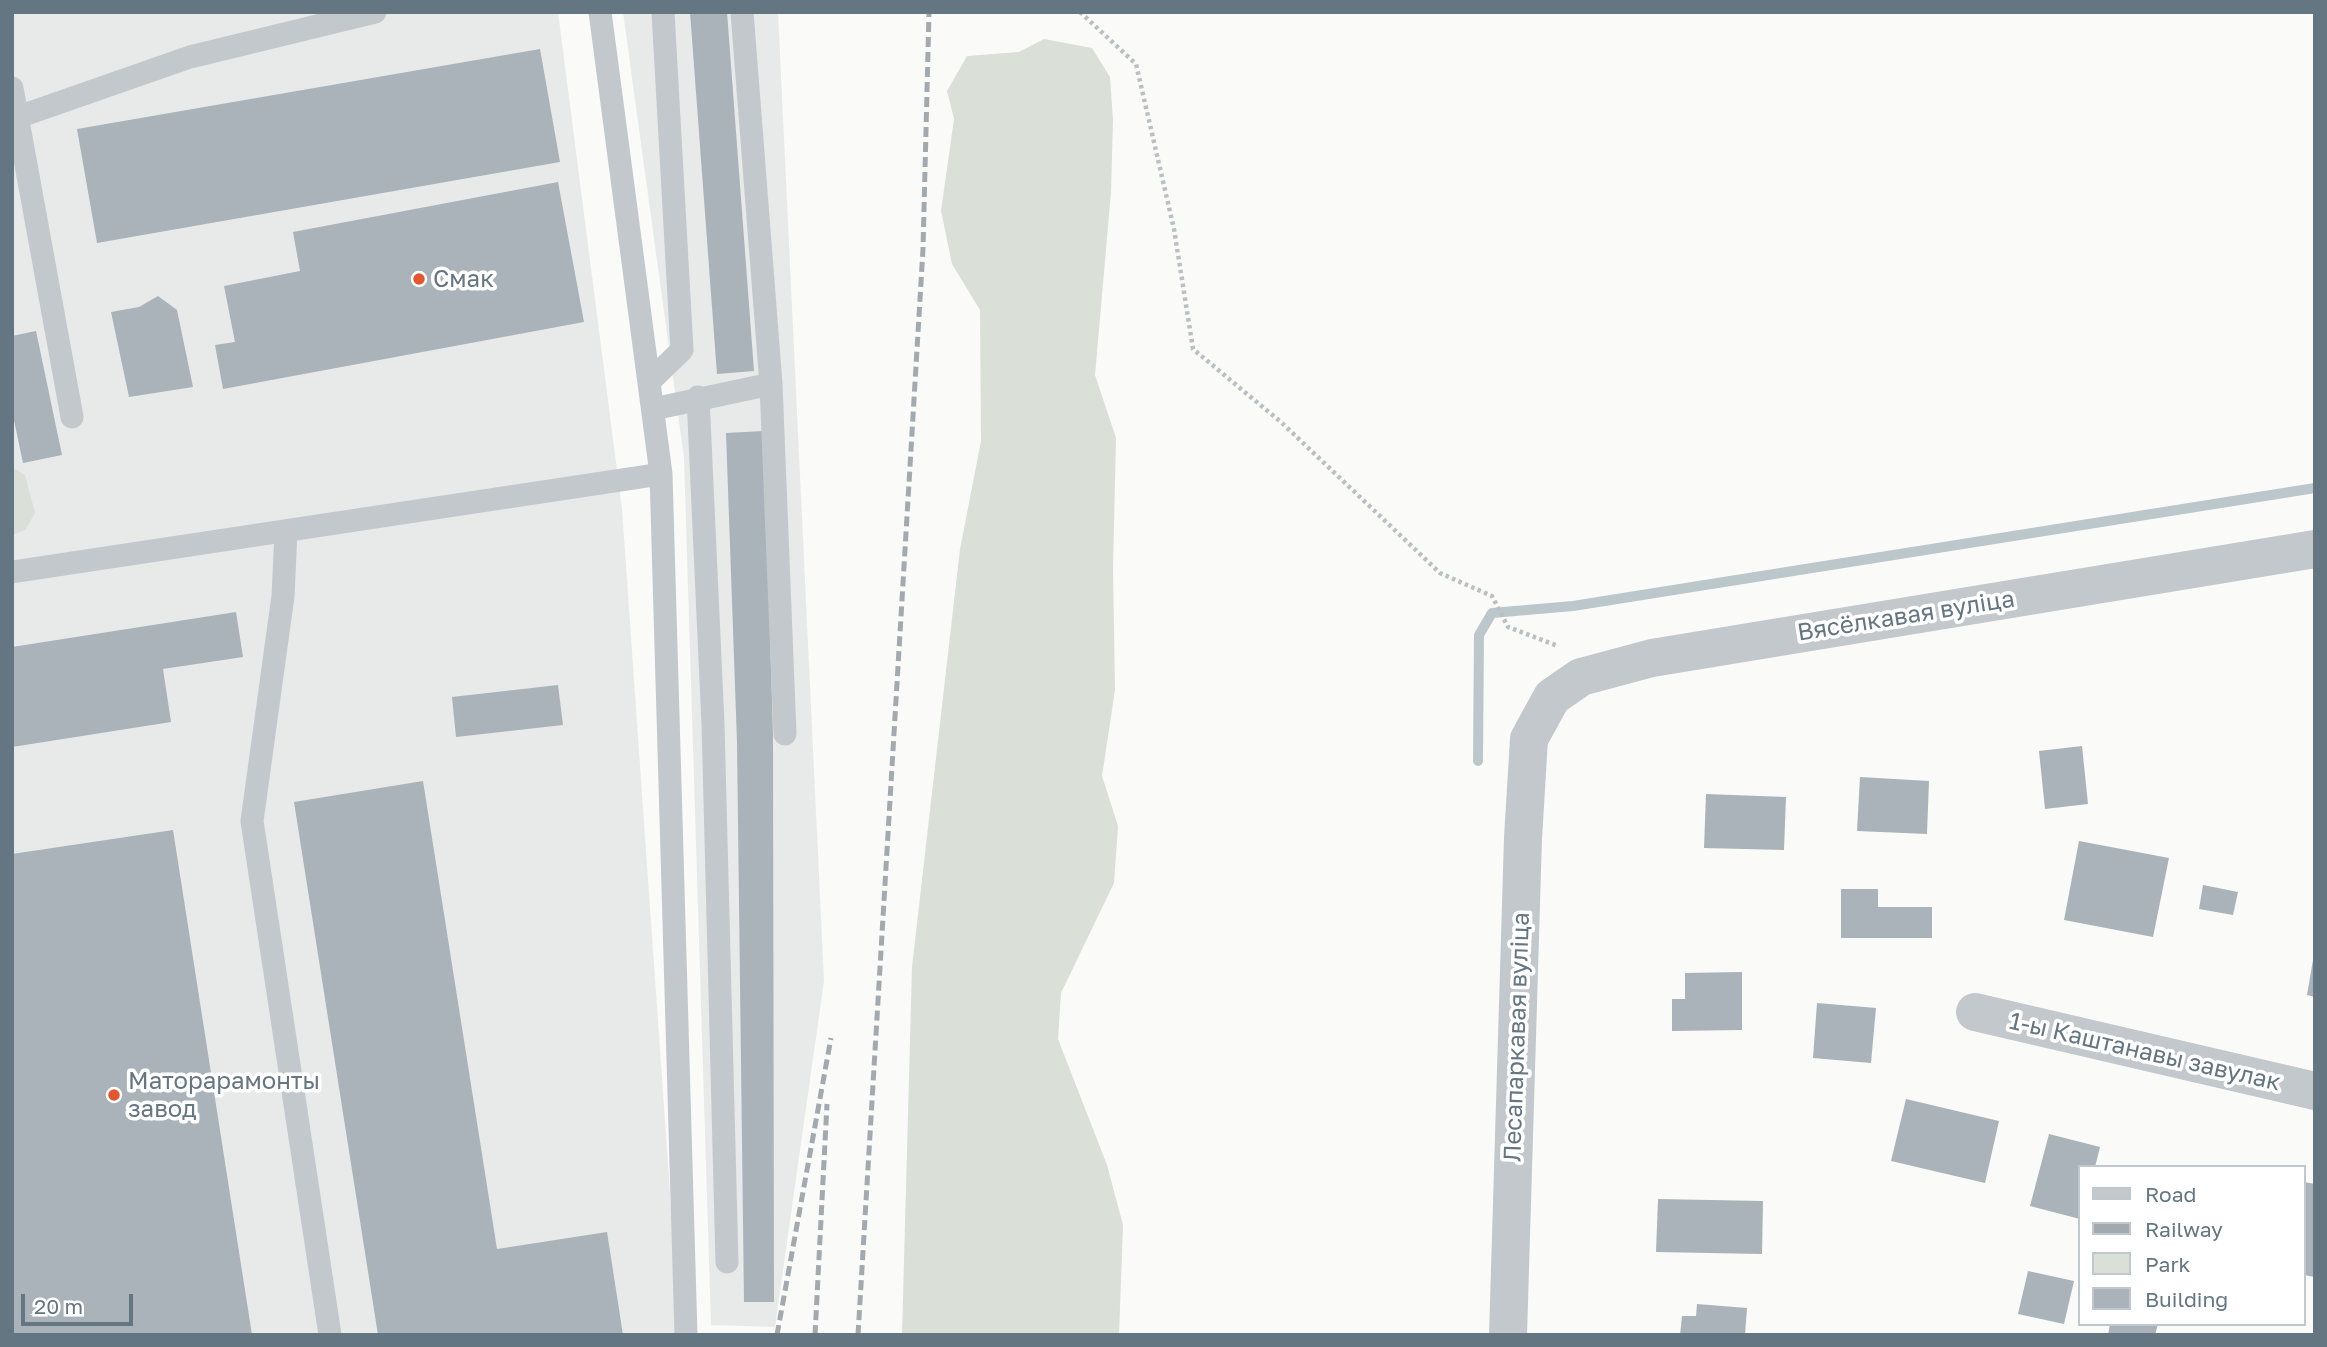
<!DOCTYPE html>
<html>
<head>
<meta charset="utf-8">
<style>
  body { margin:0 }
  #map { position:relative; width:2327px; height:1347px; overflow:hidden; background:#fafaf8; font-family:"Golos Text",sans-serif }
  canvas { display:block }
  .frame { position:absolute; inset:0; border:14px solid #657683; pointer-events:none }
  .legend { position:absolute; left:2078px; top:1165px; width:228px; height:161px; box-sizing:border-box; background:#fff; border:2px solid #c1c8cd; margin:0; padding:9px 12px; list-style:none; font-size:21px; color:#657683 }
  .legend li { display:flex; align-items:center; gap:14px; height:35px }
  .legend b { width:35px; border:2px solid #c1c8cd }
  .scale { position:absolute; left:21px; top:1294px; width:112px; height:32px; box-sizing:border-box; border:4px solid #657683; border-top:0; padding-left:9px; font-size:21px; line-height:24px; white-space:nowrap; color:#657683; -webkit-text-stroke:5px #fff; paint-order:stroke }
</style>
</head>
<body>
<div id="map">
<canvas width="2327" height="1347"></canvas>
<div class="frame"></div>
<ul class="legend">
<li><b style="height:9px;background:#c3c8cc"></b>Road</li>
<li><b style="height:9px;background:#a2aab0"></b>Railway</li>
<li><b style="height:19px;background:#dadfd7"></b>Park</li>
<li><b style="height:19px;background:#aab3b9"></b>Building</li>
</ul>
<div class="scale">20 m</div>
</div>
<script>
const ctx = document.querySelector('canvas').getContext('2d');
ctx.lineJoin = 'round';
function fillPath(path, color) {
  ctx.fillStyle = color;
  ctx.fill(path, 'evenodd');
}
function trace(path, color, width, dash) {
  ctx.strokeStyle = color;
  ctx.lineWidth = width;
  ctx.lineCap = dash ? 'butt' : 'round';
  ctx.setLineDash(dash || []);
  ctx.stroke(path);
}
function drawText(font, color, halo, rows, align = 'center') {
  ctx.font = font + ' "Golos Text",sans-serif';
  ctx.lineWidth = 7;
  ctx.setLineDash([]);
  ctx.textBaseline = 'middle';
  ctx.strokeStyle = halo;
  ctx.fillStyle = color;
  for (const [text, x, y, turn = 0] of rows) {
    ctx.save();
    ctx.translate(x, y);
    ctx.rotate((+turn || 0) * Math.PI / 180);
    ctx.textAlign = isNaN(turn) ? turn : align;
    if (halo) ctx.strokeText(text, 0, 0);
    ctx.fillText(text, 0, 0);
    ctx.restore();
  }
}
fillPath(new Path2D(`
  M 12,12 L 558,12 L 622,509 L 680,1335 L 12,1335 Z
  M 623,12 L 778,12 L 824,981 L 775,1327 L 711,1325 L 684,458 Z`), '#e8e9e9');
fillPath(new Path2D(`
  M 1044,39 L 1092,48 L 1110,77 L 1113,120 L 1111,192 L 1095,375 L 1116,438 L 1113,569 L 1115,690 L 1102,776 L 1118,826 L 1114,883 L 1061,993 L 1058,1039 L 1107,1165 L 1123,1225 L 1119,1335 L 902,1335 L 912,967 L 960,549 L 981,441 L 980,310 L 952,264 L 941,211 L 954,119 L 947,91 L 967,56 L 1019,52 Z
  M 12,467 L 25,475 L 35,513 L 25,530 L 12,535 Z`), '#dadfd7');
trace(new Path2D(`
  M 1478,761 L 1479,635 L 1492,613 L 1573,606 L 2315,488`), '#bbc7cb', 10);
fillPath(new Path2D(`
  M 690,12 L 727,12 L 754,371 L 717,374 Z
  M 540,49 L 560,162 L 97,243 L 77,129 Z
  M 558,182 L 584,322 L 223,389 L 215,345 L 235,342 L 224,286 L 300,271 L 293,232 Z
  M 158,296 L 177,310 L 193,387 L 129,397 L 111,312 L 139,307 Z
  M 36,331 L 62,455 L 23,463 L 12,411 L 12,336 Z
  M 764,431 L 773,735 L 774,1302 L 744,1302 L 737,742 L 726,433 Z
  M 236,612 L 243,657 L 163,669 L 171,722 L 12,747 L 12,647 Z
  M 558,685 L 563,725 L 456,737 L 452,697 Z
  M 2082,746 L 2088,804 L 2045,809 L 2039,751 Z
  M 1860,777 L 1929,781 L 1927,834 L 1857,831 Z
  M 423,781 L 497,1249 L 607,1232 L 623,1335 L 378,1335 L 294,802 Z
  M 1706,794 L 1786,797 L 1784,850 L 1704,848 Z
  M 173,830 L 252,1335 L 12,1335 L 12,854 Z
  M 2079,841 L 2169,858 L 2153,937 L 2064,920 Z
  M 2203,885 L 2238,892 L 2233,915 L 2199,909 Z
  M 1841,889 L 1878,889 L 1878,907 L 1932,907 L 1932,938 L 1841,938 Z
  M 2313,960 L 2315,960 L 2315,997 L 2307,995 Z
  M 1742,972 L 1742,1030 L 1672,1031 L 1672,999 L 1685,999 L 1685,973 Z
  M 1817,1003 L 1876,1008 L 1871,1063 L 1813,1058 Z
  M 1906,1099 L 1999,1121 L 1985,1183 L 1891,1161 Z
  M 2049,1134 L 2100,1147 L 2095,1167 L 2080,1167 L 2080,1219 L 2030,1206 Z
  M 2304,1182 L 2315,1184 L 2315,1277 L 2304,1275 Z
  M 1658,1199 L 1763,1201 L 1762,1254 L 1656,1252 Z
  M 2028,1271 L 2074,1281 L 2064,1324 L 2018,1314 Z
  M 1697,1304 L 1747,1308 L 1745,1335 L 1680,1335 L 1682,1316 L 1696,1316 Z
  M 2110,1324 L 2158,1324 L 2155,1335 L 2108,1335 Z`), '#aab3b9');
trace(new Path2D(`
  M 1080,12 L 1136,64 L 1174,229 L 1193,349 L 1282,423 L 1440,573 L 1492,596 L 1508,627 L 1558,646`), '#bbbfc2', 4.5, [3.5, 3.5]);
trace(new Path2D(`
  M 600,12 L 661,474 L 686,1335
  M 742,12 L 771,384 L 785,734
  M 12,88 L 72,417
  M 18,117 L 190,57 L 375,12
  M 649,382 L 682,350 L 663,12
  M 698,397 L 713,724 L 727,1262
  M 653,409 L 771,384
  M 286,531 L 283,596 L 252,821 L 330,1335
  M 12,572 L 661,474`), '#c3c8cc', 23);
trace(new Path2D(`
  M 1975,1012 L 2315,1091
  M 1508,1335 L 1523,838 L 1529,739 L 1552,697 L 1581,677 L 1652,658 L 2315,549`), '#c3c8cc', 38);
trace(new Path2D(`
  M 777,1335 L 831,1038
  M 815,1335 L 827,1104
  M 858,1335 L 923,249 L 929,12`), '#a2aab0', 5, [10, 5]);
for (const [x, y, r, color] of [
  [419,279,7,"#e4572e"],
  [114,1095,7,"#e4572e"]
]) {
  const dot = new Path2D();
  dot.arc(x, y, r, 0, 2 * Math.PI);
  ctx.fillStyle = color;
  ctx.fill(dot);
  trace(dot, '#fff', 2.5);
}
drawText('24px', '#657683', '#fff', [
  ["Смак",433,279],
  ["Маторарамонты",128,1081],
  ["завод",128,1109]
], 'left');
drawText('24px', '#657683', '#fff', [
  ["Вясёлкавая вуліца",1906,616,-9],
  ["Лесапаркавая вуліца",1517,1037,-88],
  ["1-ы Каштанавы завулак",2145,1052,13]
]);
</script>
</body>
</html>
